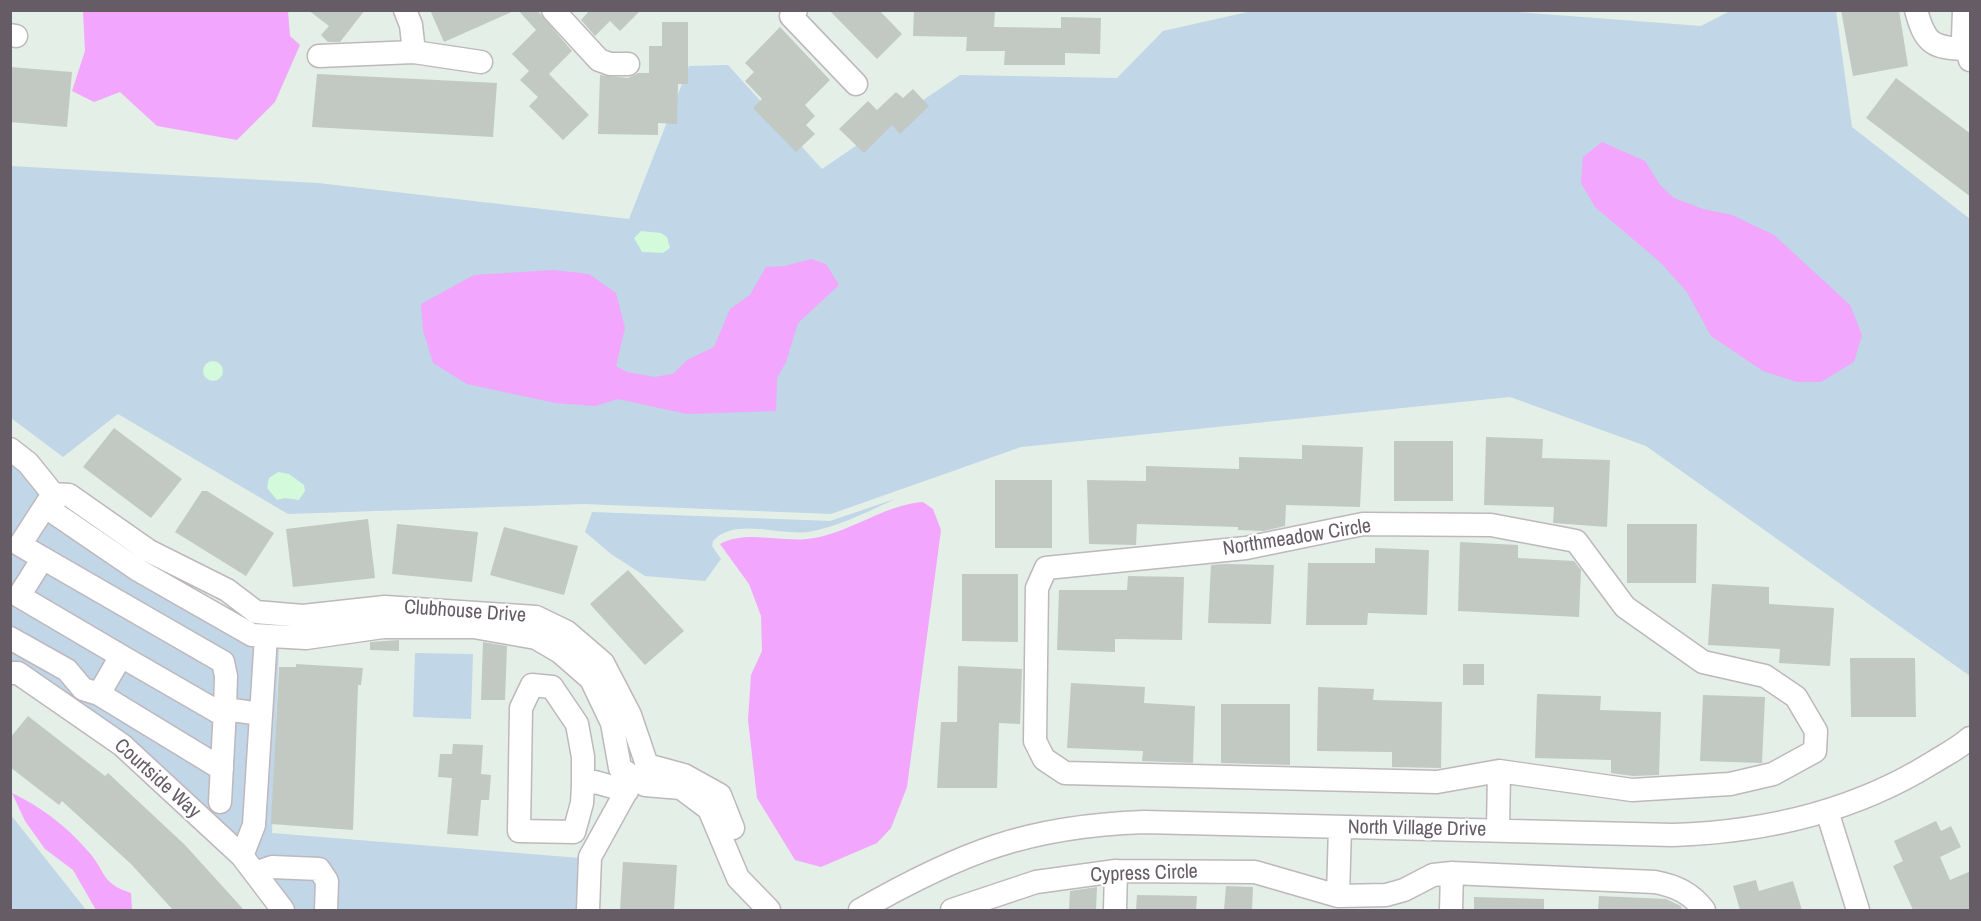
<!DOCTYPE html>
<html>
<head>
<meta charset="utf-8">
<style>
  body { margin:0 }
  #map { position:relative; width:1981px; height:921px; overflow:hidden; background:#e4efe7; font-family:"Archivo Narrow",sans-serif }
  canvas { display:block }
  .frame { position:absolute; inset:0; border:12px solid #655c65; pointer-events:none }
</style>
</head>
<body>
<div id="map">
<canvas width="1981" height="921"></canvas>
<div class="frame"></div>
</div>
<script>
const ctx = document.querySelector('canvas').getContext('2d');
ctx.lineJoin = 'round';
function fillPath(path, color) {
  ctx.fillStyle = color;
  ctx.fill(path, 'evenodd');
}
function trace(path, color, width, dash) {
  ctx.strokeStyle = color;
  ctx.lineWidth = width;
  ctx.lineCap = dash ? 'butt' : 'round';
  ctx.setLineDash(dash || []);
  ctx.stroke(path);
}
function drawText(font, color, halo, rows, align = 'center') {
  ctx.font = font + ' "Archivo Narrow",sans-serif';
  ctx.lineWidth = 4.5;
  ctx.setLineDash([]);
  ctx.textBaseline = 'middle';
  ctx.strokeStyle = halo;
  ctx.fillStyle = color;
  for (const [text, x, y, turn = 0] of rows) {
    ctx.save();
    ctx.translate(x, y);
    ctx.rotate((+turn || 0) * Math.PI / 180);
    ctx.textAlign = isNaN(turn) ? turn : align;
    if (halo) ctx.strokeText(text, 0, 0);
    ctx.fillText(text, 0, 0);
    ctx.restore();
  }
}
fillPath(new Path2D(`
  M 1491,10 L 1701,26 L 1730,11 L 1836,11 L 1852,127 L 1970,219 L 1970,676 L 1646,446 L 1510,397 L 1021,447 L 831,514 L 584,504 L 288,514 L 118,414 L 63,457 L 11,418 L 10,166 L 318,183 L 629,219 L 689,66 L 728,65 L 822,169 L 960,75 L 1117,78 L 1163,31 L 1252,11 Z
  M 10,460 L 44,496 L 256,643 L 244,824 L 238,840 L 11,664 Z
  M 895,499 C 867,512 838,527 808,532 C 779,536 735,517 713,541 L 712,546 L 721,559 L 705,581 L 645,576 L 611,554 L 585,532 L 592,512 L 830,521 Z
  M 275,644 L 279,645 L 272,833 L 580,858 L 578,910 L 294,910 L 253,855 Z
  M 415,653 L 473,654 L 471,719 L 413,717 Z
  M 11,815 L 83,906 L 86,910 L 11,910 Z`), '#c1d6e6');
fillPath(new Path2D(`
  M 641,231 L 661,233 L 667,237 L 670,248 L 663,253 L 642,252 L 634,238 Z
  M203 371a10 10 0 1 1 20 0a10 10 0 1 1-20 0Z
  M 278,472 L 289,474 L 304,485 L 305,491 L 299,500 L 285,498 L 277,500 L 267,488 L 269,478 Z`), '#d4fadc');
fillPath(new Path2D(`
  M 83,11 L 288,11 L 290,36 L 300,45 L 275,102 L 237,140 L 157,126 L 120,92 L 94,102 L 72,91 L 85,51 Z
  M 1602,142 L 1645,161 L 1660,185 L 1674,198 L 1703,209 L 1732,215 L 1774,235 L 1850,305 L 1862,335 L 1854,362 L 1821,382 L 1797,382 L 1763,371 L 1711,336 L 1687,292 L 1660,262 L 1595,207 L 1581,183 L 1583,157 Z
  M 811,259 L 826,264 L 839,285 L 798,323 L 786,362 L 777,378 L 776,411 L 687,414 L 618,399 L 595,406 L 555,403 L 467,384 L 433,363 L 423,330 L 421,304 L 474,275 L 553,270 L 589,274 L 616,293 L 625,328 L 616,366 L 627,372 L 654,377 L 673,374 L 687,360 L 714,347 L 730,309 L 750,295 L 766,267 L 785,266 Z
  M 923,502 L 933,509 L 941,530 L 907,787 L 891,828 L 877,843 L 821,867 L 795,860 L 757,798 L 748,720 L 751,675 L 762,651 L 761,616 L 749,584 L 720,544 C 747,530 778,542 807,539 C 848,535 882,505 923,502 Z
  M 12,793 C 41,807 65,825 86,849 C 106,869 99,883 131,893 L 132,910 L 96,910 L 73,870 L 45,849 L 25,821 Z`), '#f2a6fd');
fillPath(new Path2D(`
  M 308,10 L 365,10 L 340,42 L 328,42 L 321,35 L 329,26 Z
  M 430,10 L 516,10 L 444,42 Z
  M 518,10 L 537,10 L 572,51 L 549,74 L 589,115 L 563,140 L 529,106 L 538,97 L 520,80 L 529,71 L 512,54 L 536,30 Z
  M 590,10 L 641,10 L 620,31 L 610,21 L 595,36 L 581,20 Z
  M 829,10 L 879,10 L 902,34 L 877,59 Z
  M 914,10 L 995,10 L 994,27 L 1061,28 L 1061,17 L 1101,18 L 1100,54 L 1065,53 L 1065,65 L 1004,65 L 1005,51 L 966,51 L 967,37 L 913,36 Z
  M 1841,10 L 1899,10 L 1908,66 L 1853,76 Z
  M 662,22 L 688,22 L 688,84 L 678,84 L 677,124 L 658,123 L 658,135 L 598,134 L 600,75 L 628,78 L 638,73 L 649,73 L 649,46 L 662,46 Z
  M 780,27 L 830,80 L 805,105 L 815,116 L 806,125 L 815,134 L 796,152 L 753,108 L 762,99 L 745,81 L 754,72 L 745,63 Z
  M 10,67 L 72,72 L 67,127 L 10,122 Z
  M 317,74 L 497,83 L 493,137 L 312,127 Z
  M 1896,78 L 1971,134 L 1971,197 L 1866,118 Z
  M 913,89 L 929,106 L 900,134 L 892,125 L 864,153 L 839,129 L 868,101 L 877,110 L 896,92 L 903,98 Z
  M 114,428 L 182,479 L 151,518 L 83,467 Z
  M 1486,437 L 1543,439 L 1542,458 L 1610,460 L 1607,527 L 1553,523 L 1554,507 L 1484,505 Z
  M 1394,441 L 1453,441 L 1453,501 L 1394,501 Z
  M 1302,445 L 1363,447 L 1360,507 L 1286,505 L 1285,526 L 1264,531 L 1238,530 L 1238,527 L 1137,524 L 1136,545 L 1089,544 L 1087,480 L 1146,481 L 1146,466 L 1239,469 L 1239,457 L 1302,459 Z
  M 995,480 L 1052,480 L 1052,548 L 995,548 Z
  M 202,491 L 207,491 L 274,533 L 246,576 L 175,532 Z
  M 368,519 L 375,578 L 293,587 L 286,529 Z
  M 397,524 L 478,532 L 472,582 L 392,574 Z
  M 1627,524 L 1697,524 L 1696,583 L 1627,583 Z
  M 504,527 L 578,546 L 564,595 L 490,575 Z
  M 1460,542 L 1518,545 L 1518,558 L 1574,561 L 1581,570 L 1579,617 L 1458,611 Z
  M 1375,548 L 1429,550 L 1427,615 L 1368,613 L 1367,625 L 1306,625 L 1308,563 L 1375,563 Z
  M 1225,564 L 1274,565 L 1271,624 L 1208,623 L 1211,565 Z
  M 628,570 L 684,631 L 645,665 L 590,604 Z
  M 962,574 L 1018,574 L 1018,642 L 962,641 Z
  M 1128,576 L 1184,577 L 1182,640 L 1115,639 L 1115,652 L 1057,650 L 1059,590 L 1127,590 Z
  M 1712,584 L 1769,587 L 1769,604 L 1834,608 L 1830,666 L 1779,663 L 1780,649 L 1708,645 Z
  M 399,640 L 399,651 L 370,650 L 370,642 Z
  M 483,642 L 507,646 L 505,700 L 481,700 Z
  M 1850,658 L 1915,658 L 1916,717 L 1851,717 Z
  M 296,664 L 363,668 L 361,685 L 358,685 L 353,830 L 271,824 L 279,667 L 296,667 Z
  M 1463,664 L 1484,664 L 1484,685 L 1463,685 Z
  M 958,666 L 1022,669 L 1020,724 L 999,723 L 997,788 L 937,788 L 941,722 L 957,722 Z
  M 1071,683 L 1145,687 L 1144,703 L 1195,706 L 1193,763 L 1142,761 L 1143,751 L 1067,748 Z
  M 1318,687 L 1374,689 L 1373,700 L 1442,702 L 1441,768 L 1392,767 L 1392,752 L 1317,751 Z
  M 1537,694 L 1601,696 L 1600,710 L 1661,712 L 1659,775 L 1633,776 L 1611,773 L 1611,760 L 1535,758 Z
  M 1703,695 L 1765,697 L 1762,763 L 1700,761 Z
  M 1221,704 L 1290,704 L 1290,765 L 1221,763 Z
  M 28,716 L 105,776 L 108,773 L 185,845 L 244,910 L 173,910 L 131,864 L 62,801 L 59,805 L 10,767 L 10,738 Z
  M 453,744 L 483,745 L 481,774 L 491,775 L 489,800 L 481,800 L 478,836 L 447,834 L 452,778 L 438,777 L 440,754 L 452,754 Z
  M 1936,821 L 1941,831 L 1951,826 L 1961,847 L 1940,857 L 1950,880 L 1971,871 L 1971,910 L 1913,910 L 1893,866 L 1903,861 L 1894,841 Z
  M 623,862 L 677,865 L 674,910 L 620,910 Z
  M 1756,880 L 1759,891 L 1793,881 L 1802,910 L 1740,910 L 1733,886 Z
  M 1226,886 L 1253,887 L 1252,910 L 1224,910 Z
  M 1097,887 L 1096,910 L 1069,910 L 1070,891 Z
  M 1137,895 L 1197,896 L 1196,910 L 1136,910 Z
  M 1599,896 L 1666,899 L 1681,906 L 1682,910 L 1598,910 Z
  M 1474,897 L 1544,899 L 1544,910 L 1474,910 Z`), '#c1c9c2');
const minor = new Path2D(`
  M 405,10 L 411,25 L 414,52 L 481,62
  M 553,10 L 599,60 L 610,64 L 628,64
  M 796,10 L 791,16 L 856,84
  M 1916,10 C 1925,44 1933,48 1966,49
  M 1964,10 L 1963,39 L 1970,60
  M 10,35 L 16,36
  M 319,56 L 414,52
  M 10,449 L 28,463 L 53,494 L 53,512 L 138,570 L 252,635 L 306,638 L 383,627 L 474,627 L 536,638 L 560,652 L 591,679 L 612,723 L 620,768 L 645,785 L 681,788 L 709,809 L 738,878 L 769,910
  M 53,494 L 69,495 L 149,551 L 227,590 L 256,612 L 303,616 L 385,607 L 536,617 L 567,632 L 603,663 L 630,715 L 647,765 L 684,775 L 720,795 L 733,828
  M 53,494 L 20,545 L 223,662 L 226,676 L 225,709 L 261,714
  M 1363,524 L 1491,525 L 1576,541 L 1625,607 L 1703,662 L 1765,676 L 1796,697 L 1816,731 L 1815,751 L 1773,774 L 1730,784 L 1632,790 L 1499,771 L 1437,782 L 1065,773 L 1044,759 L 1035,741 L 1037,588 L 1046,568 L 1246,548 Z
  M 43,558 L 19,596 L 121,656
  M 10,638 L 67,670 L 83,689 L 99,694
  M 10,673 L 18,673 L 122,745 L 242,856 L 283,910
  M 222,769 L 99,694 L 121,656 L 225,716
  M 583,785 L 583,757 L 577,724 L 552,687 L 532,685 L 521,708 L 519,831 L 574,832 L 582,803 L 583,785 L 595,782 L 627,791
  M 220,802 L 225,709
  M 1827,811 L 1858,910
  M 1498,830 L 1499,771
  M 242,856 L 254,825 L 266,636
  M 255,873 L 272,867 L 319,869 L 327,881 L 326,910
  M 1338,896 L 1340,827
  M 588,910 L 590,857 L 633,779
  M 860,910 C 960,853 1027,826 1144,822 L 1673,835 C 1765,832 1853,812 1932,763 C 1945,755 1959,748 1970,738
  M 952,910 L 1036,882 L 1116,871 L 1255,872 L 1338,896 L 1386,895 L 1404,890 L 1433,875 L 1452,873 L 1655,882 C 1676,886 1691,893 1704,910
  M 1115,910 L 1116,871
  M 1451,910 L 1452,873`);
trace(minor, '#beb7bd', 25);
trace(minor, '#fff', 22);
drawText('20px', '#655c65', '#fff', [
  ["Northmeadow Circle",1297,538,-9],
  ["Clubhouse Drive",465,612,4],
  ["Courtside Way",157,779,42],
  ["North Village Drive",1417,829,1],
  ["Cypress Circle",1144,874,-2]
]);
</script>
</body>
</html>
